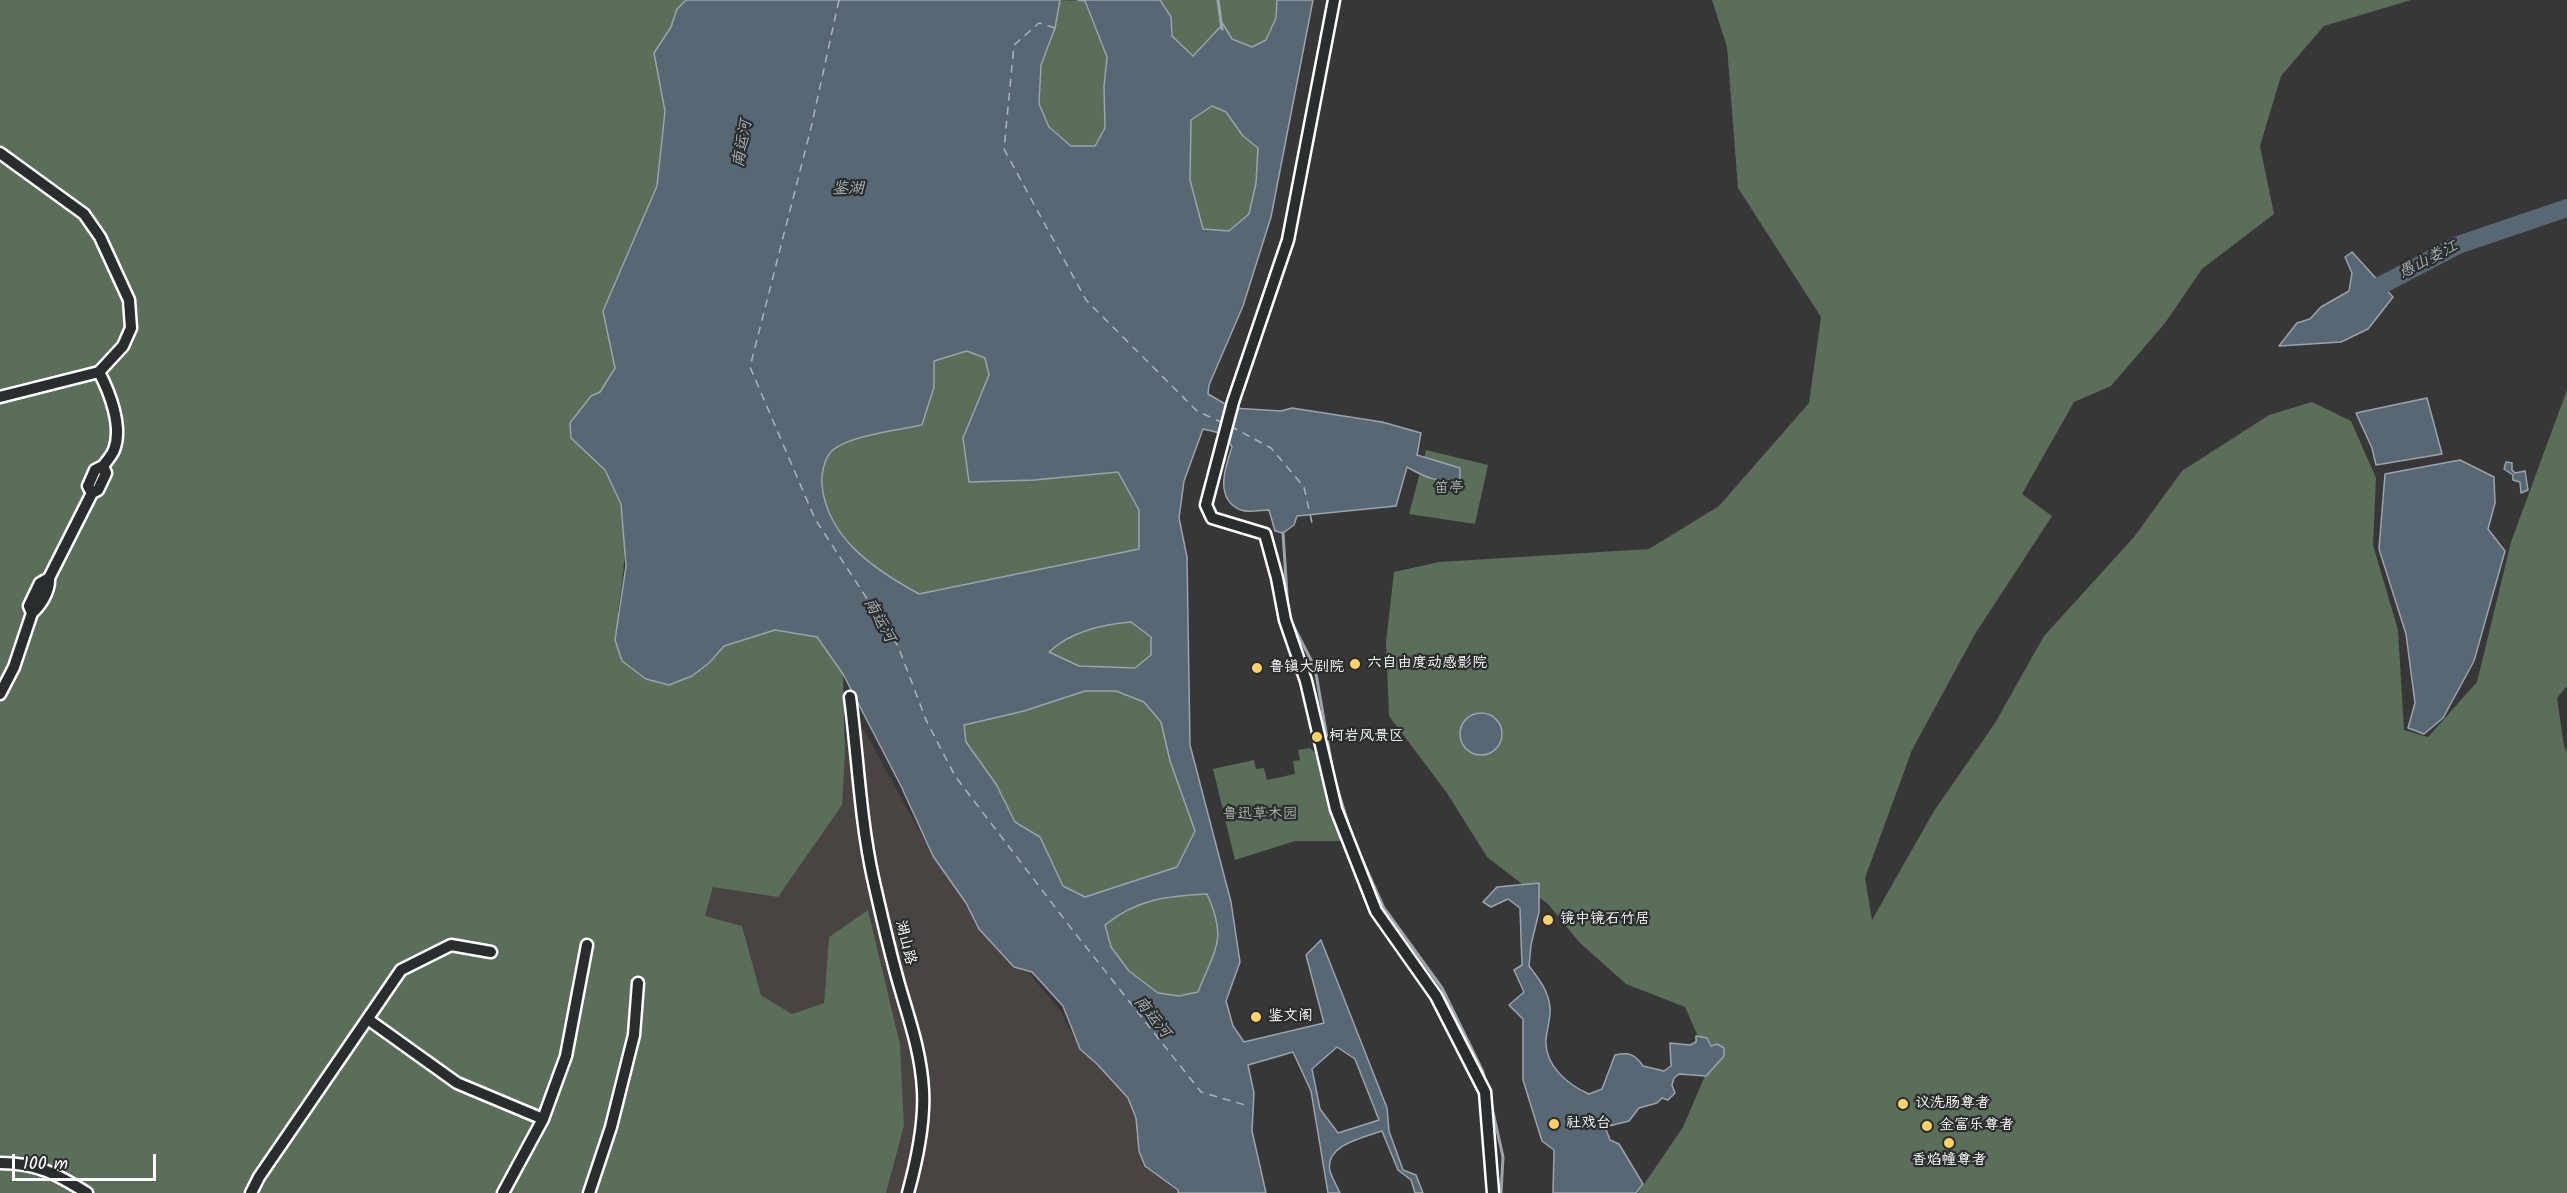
<!DOCTYPE html>
<html>
<head>
<meta charset="utf-8">
<style>
  body { margin:0 }
  #map { position:relative; width:2567px; height:1193px; overflow:hidden; background:#383737; font-family:Kalam,sans-serif }
  canvas { display:block }
  .scale { position:absolute; left:12px; top:1154px; width:144px; height:27px; box-sizing:border-box; border:3px solid #fff; border-top:0; padding-left:8px; font-size:18px; line-height:21px; white-space:nowrap; color:#fff; -webkit-text-stroke:4px #2a2d2e; paint-order:stroke }
</style>
</head>
<body>
<div id="map">
<canvas width="2567" height="1193"></canvas>
<div class="scale">100 m</div>
</div>
<script>
const ctx = document.querySelector('canvas').getContext('2d');
ctx.lineJoin = 'round';
function fillPath(path, color) {
  ctx.fillStyle = color;
  ctx.fill(path, 'evenodd');
}
function trace(path, color, width, dash) {
  ctx.strokeStyle = color;
  ctx.lineWidth = width;
  ctx.lineCap = dash ? 'butt' : 'round';
  ctx.setLineDash(dash || []);
  ctx.stroke(path);
}
function drawText(font, color, halo, rows, align = 'center') {
  ctx.font = font + ' Kalam,"LXGW WenKai TC",sans-serif';
  ctx.lineWidth = 4.5;
  ctx.setLineDash([]);
  ctx.textBaseline = 'middle';
  ctx.strokeStyle = halo;
  ctx.fillStyle = color;
  for (const [text, x, y, turn = 0] of rows) {
    ctx.save();
    ctx.translate(x, y);
    ctx.rotate((+turn || 0) * Math.PI / 180);
    ctx.textAlign = isNaN(turn) ? turn : align;
    if (halo) ctx.strokeText(text, 0, 0);
    ctx.fillText(text, 0, 0);
    ctx.restore();
  }
}
fillPath(new Path2D(`
  M 864,730 L 933,856 L 966,903 L 979,929 L 1014,967 L 1029,973 L 1060,1010 L 1080,1049 L 1097,1064 L 1128,1098 L 1136,1118 L 1136,1135 L 1178,1193 L 886,1193 L 904,1126 L 900,1044 L 868,910 L 829,937 L 824,1003 L 792,1014 L 761,995 L 742,926 L 705,916 L 713,887 L 836,740 Z`), '#494341');
fillPath(new Path2D(`
  M 0,0 L 686,0 L 677,9 L 671,27 L 654,53 L 665,111 L 657,186 L 603,311 L 615,368 L 571,438 C 582,448 597,458 605,470 C 633,510 625,567 618,612 L 724,646 L 775,630 L 817,637 L 843,674 L 845,753 L 842,805 L 778,897 L 713,887 L 705,916 L 742,926 L 761,995 L 792,1014 L 824,1003 L 829,937 L 868,910 L 900,1044 L 904,1126 L 886,1193 L 0,1193 Z
  M 1060,0 L 1084,1 L 1107,57 L 1104,87 L 1105,128 L 1095,146 L 1071,146 L 1049,127 L 1039,104 L 1041,65 L 1055,28 Z
  M 1160,0 L 1277,0 L 1276,18 L 1266,40 L 1252,47 L 1231,39 L 1223,25 L 1193,56 L 1172,36 L 1171,17 Z
  M 1712,0 L 2411,0 L 2324,26 L 2281,76 L 2260,146 L 2274,214 L 2202,269 L 2165,323 L 2111,386 L 2074,402 L 2022,494 L 2052,516 L 1975,634 L 1912,750 L 1865,878 L 1872,920 L 1934,811 L 1995,723 L 2044,636 L 2134,537 L 2182,471 L 2269,415 L 2312,402 L 2351,421 L 2376,478 L 2373,545 L 2398,630 L 2404,730 L 2428,737 L 2477,682 L 2511,542 L 2567,390 L 2567,686 L 2557,698 L 2564,746 L 2567,752 L 2567,1193 L 1638,1193 L 1683,1127 L 1710,1064 L 1685,1007 L 1626,984 L 1579,942 L 1548,904 L 1487,857 L 1447,793 L 1389,716 L 1386,642 L 1394,572 L 1439,562 L 1649,549 L 1719,506 L 1809,403 L 1821,317 L 1738,188 L 1727,47 Z
  M 1211,106 L 1226,112 L 1243,136 L 1258,148 L 1256,183 L 1249,215 L 1229,231 L 1203,229 L 1190,180 L 1191,120 Z
  M 967,351 L 985,358 L 989,375 L 971,418 L 1034,480 L 1118,472 L 1139,510 L 1140,550 L 919,594 C 875,570 827,538 822,485 C 821,476 824,460 830,453 C 844,436 899,430 922,425 L 934,387 L 933,361 Z
  M 1426,450 L 1488,465 L 1475,524 L 1409,514 Z
  M 1131,622 L 1151,637 L 1151,655 L 1135,668 L 1079,666 L 1049,652 C 1070,632 1103,624 1131,622 Z
  M 1085,691 L 1116,691 L 1144,702 L 1161,722 L 1170,761 L 1195,831 L 1177,867 L 1085,897 L 1063,886 L 1040,837 L 1015,822 L 996,784 L 966,742 L 964,725 L 1024,711 Z
  M 1310,748 L 1318,755 L 1332,812 L 1342,841 L 1295,841 L 1235,860 L 1213,769 L 1254,760 L 1256,769 L 1264,768 L 1267,780 L 1295,774 L 1293,761 L 1300,760 L 1298,750 Z
  M 1207,894 C 1228,940 1215,948 1198,992 L 1180,996 L 1158,993 L 1129,971 L 1111,947 L 1105,924 C 1137,899 1168,896 1207,894 Z`), '#5a6e59');
const water = new Path2D(`
  M 686,0 L 1060,0 L 1055,28 L 1041,65 L 1039,104 L 1049,127 L 1071,146 L 1095,146 L 1105,128 L 1104,86 L 1107,57 L 1085,1 L 1077,0 L 1160,0 L 1171,17 L 1172,36 L 1193,56 L 1223,24 L 1232,39 L 1252,47 L 1266,40 L 1276,18 L 1277,0 L 1313,0 L 1271,217 L 1243,306 L 1209,385 L 1208,394 L 1232,408 L 1281,411 L 1292,408 L 1382,422 L 1421,433 L 1417,455 L 1460,468 L 1460,479 C 1438,483 1426,478 1407,467 L 1396,506 L 1297,516 L 1294,525 L 1283,533 L 1275,531 L 1269,510 C 1261,510 1249,513 1241,510 C 1214,499 1225,467 1232,447 L 1224,434 L 1203,429 L 1184,481 L 1179,518 L 1187,557 L 1190,745 L 1231,902 L 1240,962 L 1226,1001 L 1233,1026 L 1244,1042 L 1324,1023 L 1306,955 L 1321,940 L 1387,1108 L 1389,1131 L 1403,1170 L 1416,1175 L 1423,1193 L 1415,1193 L 1411,1180 L 1398,1170 L 1382,1131 C 1365,1137 1324,1145 1330,1171 C 1332,1178 1337,1186 1340,1193 L 1328,1193 L 1311,1091 L 1293,1052 L 1248,1065 L 1254,1093 L 1252,1131 L 1266,1193 L 1178,1193 L 1178,1190 L 1145,1166 L 1139,1151 L 1136,1118 L 1128,1098 L 1097,1064 L 1080,1049 L 1063,1006 L 1032,972 L 1014,967 L 979,929 L 966,903 L 933,856 L 901,786 L 843,674 L 817,637 L 775,630 L 724,646 L 709,663 L 692,676 L 669,685 L 646,679 L 622,661 L 615,640 L 626,566 L 621,504 L 605,470 L 571,438 L 570,423 L 591,396 L 600,392 L 615,368 L 603,311 L 657,186 L 665,111 L 654,53 L 671,27 L 677,9 ZM 1212,106 L 1226,112 L 1243,136 L 1258,148 L 1256,183 L 1249,214 L 1229,231 L 1203,229 L 1190,180 L 1191,120 ZM 967,351 L 985,358 L 989,375 L 963,438 L 969,482 L 1034,480 L 1118,472 L 1139,510 L 1139,549 L 919,594 C 875,570 827,538 822,485 C 821,476 824,460 830,453 C 844,436 899,430 922,425 L 934,387 L 934,361 ZM 1131,622 L 1151,637 L 1151,655 L 1135,668 L 1079,666 L 1049,652 C 1070,632 1103,624 1131,622 ZM 1085,691 L 1116,691 L 1144,702 L 1161,722 L 1170,761 L 1195,831 L 1177,867 L 1085,897 L 1063,886 L 1040,837 L 1015,822 L 996,784 L 966,742 L 964,725 L 1024,711 ZM 1207,894 C 1228,940 1215,948 1198,992 L 1179,996 L 1158,993 L 1129,971 L 1111,947 L 1105,925 C 1137,899 1167,896 1207,894 ZM 1337,1047 L 1355,1059 L 1379,1120 L 1338,1133 L 1320,1109 L 1312,1069 Z
  M 2352,252 L 2393,297 L 2368,329 L 2341,342 L 2279,346 L 2297,323 L 2310,319 L 2321,307 L 2349,291 L 2352,273 L 2345,257 Z
  M 2427,398 L 2442,454 L 2376,465 L 2372,448 L 2356,413 Z
  M 2460,460 L 2494,477 L 2495,503 L 2488,529 L 2505,551 L 2474,661 L 2443,718 L 2424,734 L 2408,728 L 2415,703 L 2406,634 L 2379,549 L 2385,474 Z
  M 2506,462 L 2512,463 L 2512,470 L 2515,473 L 2525,471 L 2528,490 L 2521,493 L 2520,482 L 2513,480 L 2513,475 L 2504,469 Z
  M1460 734a21 21 0 1 1 42 0a21 21 0 1 1-42 0Z
  M 1539,883 L 1539,912 L 1531,945 L 1529,966 C 1539,979 1548,990 1550,1007 C 1551,1017 1547,1029 1546,1039 C 1544,1065 1568,1085 1589,1094 L 1602,1089 L 1615,1055 C 1629,1052 1635,1054 1643,1066 L 1664,1071 L 1671,1066 L 1670,1043 L 1690,1045 L 1696,1042 L 1696,1036 L 1707,1038 L 1711,1046 L 1717,1044 L 1724,1048 L 1724,1056 L 1706,1076 L 1679,1074 L 1674,1078 L 1672,1085 L 1675,1093 L 1668,1100 L 1662,1098 L 1657,1103 L 1639,1108 L 1629,1121 L 1605,1127 L 1610,1140 L 1619,1144 L 1643,1184 L 1636,1193 L 1553,1193 L 1554,1150 L 1542,1141 L 1523,1080 L 1523,1019 L 1509,1005 L 1524,992 L 1514,970 L 1522,965 L 1520,908 L 1508,899 L 1491,907 L 1483,902 L 1497,887 Z`);
fillPath(water, '#586774');
trace(water, '#9ba4ac', 1.5);
trace(new Path2D(`
  M 1218,0 L 1222,29
  M 1283,533 L 1288,610
  M 1290,619 L 1315,668 L 1334,778 L 1353,839
  M 1357,848 L 1384,908 L 1442,988 L 1483,1072 L 1485,1082
  M 1491,1103 L 1503,1157 L 1501,1193`), '#9ba4ac', 3);
trace(new Path2D(`
  M 2362,300 L 2372,290 L 2458,245 L 2567,208`), '#586774', 18);
trace(new Path2D(`
  M 839,0 L 811,128 L 750,367 L 815,519 L 898,646 L 926,720 L 955,776 L 1071,928 L 1201,1092 L 1245,1105
  M 1055,28 L 1039,23 L 1014,45 L 1004,149 L 1086,300 L 1197,411 L 1223,423
  M 1230,426 L 1271,448 L 1304,487 L 1312,523`), '#acb3ba', 1.5, [8, 6]);
const street = new Path2D(`
  M 1334,0 L 1288,240 L 1233,402 L 1206,505 L 1212,518 L 1265,534 L 1277,578 L 1285,620 L 1306,681 L 1336,809 L 1376,911 L 1436,996 L 1485,1092 L 1493,1193
  M 0,153 L 84,214 L 100,237 L 129,300 L 131,328 L 123,346 L 99,372 L 0,397
  M 99,372 C 110,393 123,427 114,450 C 112,455 107,461 103,466
  M 49,578 L 92,493 L 98,490 L 106,473 L 103,466 L 95,470 L 88,486 L 92,493
  M 0,694 L 14,667 L 32,613 C 41,605 50,591 49,578 L 40,583 L 29,606 L 32,613
  M 850,697 C 858,758 860,818 873,878 C 881,913 889,949 899,984 C 909,1019 921,1052 923,1090 C 925,1124 917,1160 908,1193
  M 369,1020 L 457,1083 L 543,1119
  M 0,1163 C 37,1163 57,1174 87,1193
  M 251,1193 L 259,1177 L 401,970 L 451,945 L 491,952
  M 503,1193 L 543,1119 L 566,1056 L 587,945
  M 589,1193 L 611,1127 L 634,1035 L 638,983`);
trace(street, '#fff', 15);
trace(street, '#2a2d2e', 10);
for (const [x, y, r, color] of [
  [1355,664,6,"#ffd166"],
  [1257,668,6,"#ffd166"],
  [1317,737,6,"#ffd166"],
  [1548,920,6,"#ffd166"],
  [1256,1017,6,"#ffd166"],
  [1903,1104,6,"#ffd166"],
  [1554,1124,6,"#ffd166"],
  [1927,1126,6,"#ffd166"],
  [1949,1143,6,"#ffd166"]
]) {
  const dot = new Path2D();
  dot.arc(x, y, r, 0, 2 * Math.PI);
  ctx.fillStyle = color;
  ctx.fill(dot);
  trace(dot, '#2a2d2e', 2);
}
drawText('15px', '#acb6ac', '#2a2d2e', [
  ["笛亭",1449,489],
  ["鲁迅草木园",1260,815]
]);
drawText('15px', '#fff', '#2a2d2e', [
  ["六自由度动感影院",1367,664],
  ["鲁镇大剧院",1269,668],
  ["柯岩风景区",1329,737],
  ["镜中镜石竹居",1560,920],
  ["鉴文阁",1268,1017],
  ["议洗肠尊者",1915,1104],
  ["社戏台",1566,1124],
  ["金富乐尊者",1939,1126],
  ["香焰幢尊者",1949,1161,"center"]
], 'left');
drawText('15px', '#fff', '#2a2d2e', [
  ["湖山路",904,943,76]
]);
drawText('italic 16px', '#acb3ba', '#2a2d2e', [
  ["南运河",744,144,-80],
  ["鉴湖",848,190],
  ["愚山娄江",2429,261,-27],
  ["南运河",878,621,61],
  ["南运河",1151,1018,51]
]);
</script>
</body>
</html>
